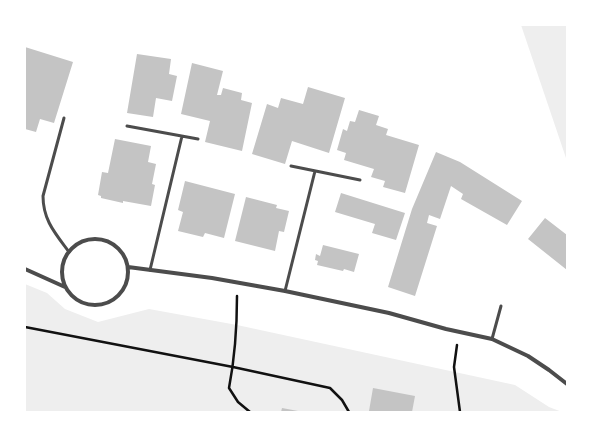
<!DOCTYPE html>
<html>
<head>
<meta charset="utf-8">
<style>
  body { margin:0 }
  #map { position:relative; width:592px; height:437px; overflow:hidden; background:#fff; font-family:Quicksand,sans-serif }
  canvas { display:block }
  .frame { position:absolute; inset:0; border:26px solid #fff; pointer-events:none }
</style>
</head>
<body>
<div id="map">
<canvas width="592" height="437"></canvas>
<div class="frame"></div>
</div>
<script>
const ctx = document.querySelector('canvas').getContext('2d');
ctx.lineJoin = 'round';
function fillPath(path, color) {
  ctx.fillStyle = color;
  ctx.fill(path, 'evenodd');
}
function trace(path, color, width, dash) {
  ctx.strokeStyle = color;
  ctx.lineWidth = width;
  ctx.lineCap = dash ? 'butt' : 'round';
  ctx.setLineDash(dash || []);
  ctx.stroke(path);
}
fillPath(new Path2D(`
  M 521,25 L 567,25 L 567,161 Z
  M 25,284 L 47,293 L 65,309 L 98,322 L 149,309 L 237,325 L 515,385 L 549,407 L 562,412 L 25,412 Z`), '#eee');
fillPath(new Path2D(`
  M 25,47 L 73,62 L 54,123 L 40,119 L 36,132 L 25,129 Z
  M 137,54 L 171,59 L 169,74 L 177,76 L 172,101 L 156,98 L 153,117 L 127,113 Z
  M 192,63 L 223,71 L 217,95 L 221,95 L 223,88 L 242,93 L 241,100 L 252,103 L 242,151 L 205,142 L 210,121 L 181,114 Z
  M 308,87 L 345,98 L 329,153 L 292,141 L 285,164 L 252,154 L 267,104 L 278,108 L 281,98 L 303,104 Z
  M 359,110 L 379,116 L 376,125 L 388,129 L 386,135 L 419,145 L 405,193 L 383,187 L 385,181 L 371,177 L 374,169 L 344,160 L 346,153 L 337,150 L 343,129 L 347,131 L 350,121 L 355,122 Z
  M 115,139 L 151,146 L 148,162 L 156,164 L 152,184 L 155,185 L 151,206 L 123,201 L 123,203 L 101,198 L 101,196 L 98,195 L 102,172 L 108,173 Z
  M 436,152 L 460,162 L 522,201 L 507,225 L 461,199 L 463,194 L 451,186 L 440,219 L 429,215 L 427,223 L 437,226 L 415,296 L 388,287 L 412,209 Z
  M 185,181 L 235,194 L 224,238 L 205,233 L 203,237 L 178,231 L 183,212 L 178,210 Z
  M 341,193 L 405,213 L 396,240 L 372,233 L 375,224 L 335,212 Z
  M 246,197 L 277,205 L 276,208 L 289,211 L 284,232 L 279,231 L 275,251 L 235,241 Z
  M 545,218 L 567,235 L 567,270 L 528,239 Z
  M 323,245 L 359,254 L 354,272 L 344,269 L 343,271 L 317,265 L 318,261 L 315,260 L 316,254 L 320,256 Z
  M 373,388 L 415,396 L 412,412 L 369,411 Z
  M 282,408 L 298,411 L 298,412 L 281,412 Z`), '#c4c4c4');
trace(new Path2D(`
  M 237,296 C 237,327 235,357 229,388 L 238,402 L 250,412
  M 25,327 L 233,367 L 330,388 L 342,400 L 349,412
  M 457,345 L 454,367 L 460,412`), '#111', 2.5);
trace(new Path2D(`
  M 64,118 L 43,196 C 43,220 55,233 69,252
  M 127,126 L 198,139
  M 291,166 L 360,180
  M 150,270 L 182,136
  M 285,291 L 315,171
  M 492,339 L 501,306`), '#4c4c4c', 3);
trace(new Path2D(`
  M62 272a33 33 0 1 1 66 0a33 33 0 1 1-66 0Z
  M 128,267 L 212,278 L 285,291 L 389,313 L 446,329 L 492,339 L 528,356 L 549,370 L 567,384
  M 25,269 L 65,287`), '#4c4c4c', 4);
</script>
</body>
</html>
